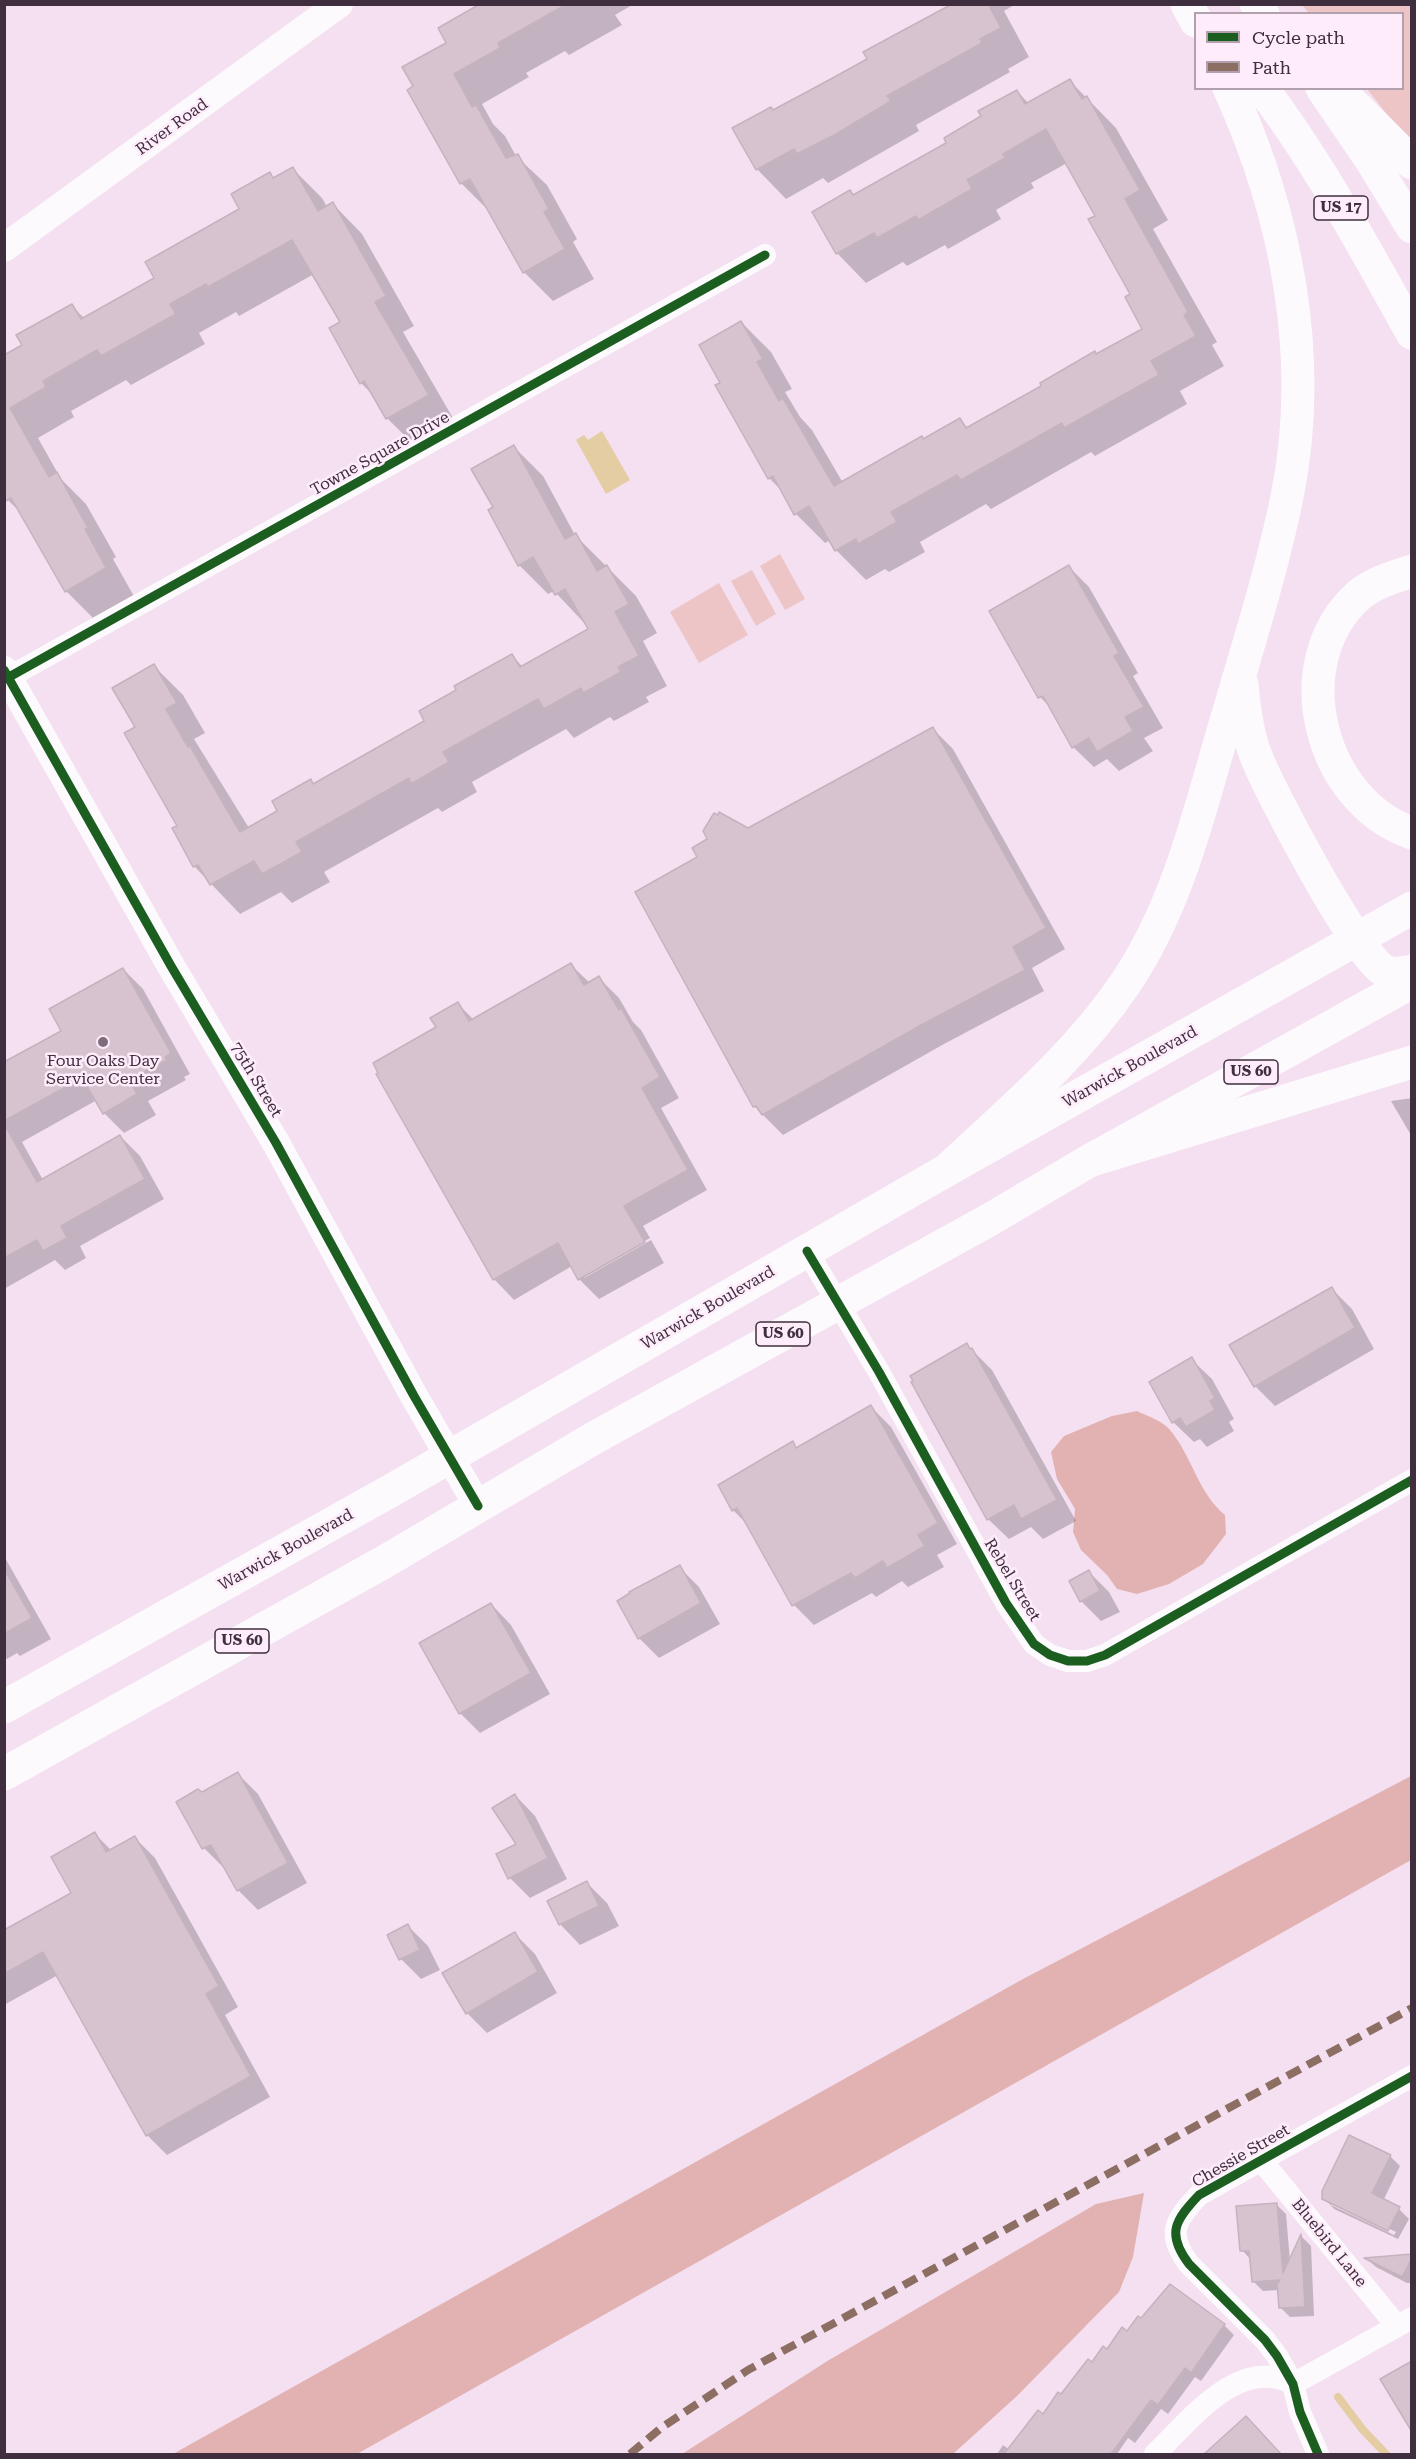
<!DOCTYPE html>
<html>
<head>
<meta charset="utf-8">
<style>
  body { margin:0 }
  #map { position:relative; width:1416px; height:2459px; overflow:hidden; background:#f4e0f1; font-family:"Roboto Serif",serif }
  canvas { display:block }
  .frame { position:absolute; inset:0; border:6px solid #3f2e3d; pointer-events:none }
  .legend { position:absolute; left:1194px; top:12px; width:210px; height:78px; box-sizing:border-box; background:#feecfb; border:2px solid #b2a0af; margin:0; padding:8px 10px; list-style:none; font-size:18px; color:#3f2e3d }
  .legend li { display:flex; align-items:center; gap:12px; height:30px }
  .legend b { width:30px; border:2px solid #b2a0af }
</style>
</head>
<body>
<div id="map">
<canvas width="1416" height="2459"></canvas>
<div class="frame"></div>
<ul class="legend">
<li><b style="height:8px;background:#1b5e20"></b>Cycle path</li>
<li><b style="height:8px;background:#8d6e63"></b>Path</li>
</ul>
</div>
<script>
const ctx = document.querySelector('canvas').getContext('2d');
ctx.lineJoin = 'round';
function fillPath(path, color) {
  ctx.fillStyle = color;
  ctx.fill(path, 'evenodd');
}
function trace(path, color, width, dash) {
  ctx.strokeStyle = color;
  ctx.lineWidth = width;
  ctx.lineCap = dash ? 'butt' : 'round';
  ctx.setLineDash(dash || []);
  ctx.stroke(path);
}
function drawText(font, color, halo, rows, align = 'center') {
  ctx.font = font + ' "Roboto Serif",serif';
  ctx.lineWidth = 5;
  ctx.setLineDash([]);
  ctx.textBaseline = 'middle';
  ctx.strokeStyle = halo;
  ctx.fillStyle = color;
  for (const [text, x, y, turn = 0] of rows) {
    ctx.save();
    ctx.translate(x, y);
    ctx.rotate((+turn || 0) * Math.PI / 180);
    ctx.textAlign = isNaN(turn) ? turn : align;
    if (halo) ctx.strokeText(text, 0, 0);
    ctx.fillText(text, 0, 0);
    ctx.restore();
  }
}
fillPath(new Path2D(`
  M 1302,5 L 1411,5 L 1411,139 L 1385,112 L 1367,89 L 1402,88 L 1402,14 L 1309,13 Z
  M 780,554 L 805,599 L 785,610 L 760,566 Z
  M 752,570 L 776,614 L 756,626 L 731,581 Z
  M 719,583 L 748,635 L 699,663 L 670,612 Z`), '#eec5c7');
fillPath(new Path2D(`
  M 1137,1411 C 1147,1416 1163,1421 1170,1430 C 1192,1456 1198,1493 1225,1515 L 1226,1534 L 1203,1564 L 1169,1584 L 1137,1594 L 1117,1589 L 1107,1575 L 1081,1550 L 1073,1532 L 1075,1509 L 1057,1479 L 1051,1452 L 1064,1436 L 1112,1416 Z
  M 1411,1776 L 1411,1860 L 357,2454 L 173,2454 L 1023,1979 Z
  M 1144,2193 L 1133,2257 L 1119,2292 L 1017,2396 L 953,2454 L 682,2454 L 829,2360 L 1096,2204 Z`), '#e2b2b2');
fillPath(new Path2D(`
  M 602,431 L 630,480 L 606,494 L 576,440 L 584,435 L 588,440 Z`), '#e4cda3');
fillPath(new Path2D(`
  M 477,4 L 634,4 L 615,15 L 622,25 L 569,55 L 565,51 L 526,73 L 529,77 L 482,104 L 493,124 L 505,136 L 516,156 L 547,185 L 577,239 L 573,242 L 594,279 L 553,301 L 524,272 L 491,213 L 461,183 L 415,87 L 478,7 Z
  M 952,4 L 1016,4 L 1004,11 L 1029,57 L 1008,69 L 1010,72 L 916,125 L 919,131 L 828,183 L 823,178 L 786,199 L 757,169 L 773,112 L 869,59 Z
  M 1070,81 L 1116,128 L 1168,220 L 1153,229 L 1217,342 L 1212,345 L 1224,366 L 1180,391 L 1187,404 L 1095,456 L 1091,452 L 991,509 L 986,504 L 920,542 L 925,552 L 889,572 L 885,569 L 866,580 L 836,550 L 830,540 L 825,543 L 796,514 L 785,494 L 769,478 L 722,383 L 741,322 L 771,352 L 792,389 L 785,392 L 800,417 L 812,430 L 843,483 L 960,420 L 968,428 L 1144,329 L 1132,295 L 1097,216 L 1067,163 L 1031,183 L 1034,188 L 996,210 L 1001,219 L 948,249 L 945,245 L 907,266 L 903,262 L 866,283 L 837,253 L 850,192 L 854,196 L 948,144 L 1017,91 L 1029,104 Z
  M 293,169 L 322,198 L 327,207 L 333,204 L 362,234 L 414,326 L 403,332 L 457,425 L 417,448 L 387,418 L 376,398 L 361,383 L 342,323 L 314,274 L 239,316 L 236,312 L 199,333 L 205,344 L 131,385 L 126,380 L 71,411 L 74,417 L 38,438 L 61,479 L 86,504 L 116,557 L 113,559 L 135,598 L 95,620 L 66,591 L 23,515 L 8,500 L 4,357 L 24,346 L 72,306 L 85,319 L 156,278 L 241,210 L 270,174 L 275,179 Z
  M 513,446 L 543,476 L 575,535 L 636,596 L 657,633 L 643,641 L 667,686 L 646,697 L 649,702 L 614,721 L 610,717 L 574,738 L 566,729 L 472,782 L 477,792 L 442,812 L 438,808 L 324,872 L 330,882 L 292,903 L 281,892 L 240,914 L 194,866 L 137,728 L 154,666 L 183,695 L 205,733 L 194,739 L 249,828 L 279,811 L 310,781 L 314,785 L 426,722 L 512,656 L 523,667 L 590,629 L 554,591 L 548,594 L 519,565 L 495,508 Z
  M 1069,567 L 1089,587 L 1138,673 L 1133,676 L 1163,728 L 1144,738 L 1153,751 L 1119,771 L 1107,759 L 1094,767 L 1073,747 L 1053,710 L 1040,697 Z
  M 932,728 L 953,749 L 1065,949 L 1032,968 L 1044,991 L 944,1044 L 783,1135 L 754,1106 L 748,830 Z
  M 571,965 L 590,983 L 599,978 L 619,998 L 633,1022 L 641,1030 L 679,1098 L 661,1108 L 707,1190 L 643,1226 L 650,1238 L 584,1275 L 584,1278 L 651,1240 L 664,1263 L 599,1299 L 579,1279 L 572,1266 L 514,1300 L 494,1279 L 438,1028 L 458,1004 L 474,1020 Z
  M 123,969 L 143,989 L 190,1074 L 184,1077 L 186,1080 L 148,1101 L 156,1115 L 124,1133 L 104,1113 L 97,1100 L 22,1142 L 43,1180 L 120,1136 L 140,1156 L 164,1199 L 80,1246 L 86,1258 L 65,1270 L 55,1260 L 4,1289 L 4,1064 L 63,1031 Z
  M 1412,1098 L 1412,1137 L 1391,1101 Z
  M 1331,1288 L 1352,1309 L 1374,1349 L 1275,1406 L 1255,1386 Z
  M 967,1345 L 992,1370 L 1076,1521 L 1043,1539 L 1031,1527 L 1009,1539 L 988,1519 Z
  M 1191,1359 L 1212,1379 L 1234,1419 L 1229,1422 L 1234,1431 L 1207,1447 L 1200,1439 L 1194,1442 L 1173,1422 Z
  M 871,1407 L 891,1427 L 957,1544 L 937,1555 L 944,1567 L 908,1587 L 902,1581 L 876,1597 L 872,1593 L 814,1625 L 794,1605 L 747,1524 L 733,1510 L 792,1443 L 798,1448 Z
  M 4,1556 L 51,1639 L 20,1656 L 17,1653 L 7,1659 L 4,1656 Z
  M 679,1567 L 699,1587 L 720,1624 L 659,1658 L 639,1638 Z
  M 1089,1572 L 1109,1592 L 1120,1612 L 1101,1621 L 1081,1601 Z
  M 491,1604 L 511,1625 L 550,1694 L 480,1733 L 460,1713 Z
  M 238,1774 L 258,1794 L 307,1883 L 258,1910 L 238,1890 L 226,1868 L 224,1868 L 204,1848 L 202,1793 Z
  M 515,1795 L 535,1816 L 567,1879 L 530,1898 L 510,1878 L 518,1844 Z
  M 95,1834 L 112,1851 L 135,1838 L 155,1858 L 238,2007 L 225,2015 L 270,2097 L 167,2155 L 147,2135 L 58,1975 L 4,2005 L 4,1932 L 73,1894 Z
  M 587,1883 L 607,1903 L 619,1926 L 580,1945 L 560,1924 L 549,1902 Z
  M 408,1926 L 428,1946 L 440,1970 L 421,1979 L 401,1959 L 389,1935 Z
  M 515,1934 L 535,1954 L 557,1993 L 487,2033 L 467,2013 Z
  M 1390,2156 L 1400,2166 L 1383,2201 L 1399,2209 L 1409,2219 L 1398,2239 L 1334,2209 L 1324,2198 ZM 1331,2202 L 1396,2232 L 1394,2235 L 1331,2205 Z
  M 1276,2204 L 1286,2214 L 1290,2261 L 1302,2237 L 1311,2246 L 1314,2316 L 1290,2317 L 1280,2307 L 1279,2290 L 1263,2291 L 1253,2281 L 1251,2260 L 1242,2250 Z
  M 1412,2255 L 1412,2283 L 1407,2283 L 1376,2267 L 1367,2259 Z
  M 1170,2286 L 1224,2325 L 1234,2335 L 1201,2381 L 1195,2377 L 1168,2414 L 1161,2409 L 1135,2443 L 1128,2438 L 1117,2454 L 997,2454 L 1003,2445 L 1010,2450 L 1092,2364 L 1141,2320 Z
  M 1246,2418 L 1280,2454 L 1207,2454 Z`), '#0003');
trace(new Path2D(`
  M 1338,2397 L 1363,2430 L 1386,2454`), '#e4cda3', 8);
const building = new Path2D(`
  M 480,4 L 567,4 L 498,43 L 500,48 L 454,74 L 472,107 L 476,105 L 506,158 L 518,154 L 549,209 L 544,212 L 565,249 L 523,273 L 470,179 L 460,184 L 407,90 L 413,86 L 402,67 L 446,43 L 438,28 Z
  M 952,4 L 988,4 L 1001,28 L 980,39 L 982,43 L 887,96 L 891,101 L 836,134 L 797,154 L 794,149 L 756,170 L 732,128 L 771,107 L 773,110 L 829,80 L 867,59 L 863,52 Z
  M 1070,79 L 1082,99 L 1087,96 L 1140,190 L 1125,199 L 1188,312 L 1184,315 L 1196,336 L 1151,361 L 1159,375 L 1064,428 L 1062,423 L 961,480 L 957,475 L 891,512 L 897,522 L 858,544 L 856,539 L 835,551 L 809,506 L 794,515 L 773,476 L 768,479 L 715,385 L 720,383 L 699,345 L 741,321 L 763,359 L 757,362 L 779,401 L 783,398 L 834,486 L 922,436 L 923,439 L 960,418 L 966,428 L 1041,386 L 1040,383 L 1095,351 L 1096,354 L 1142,329 L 1125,297 L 1130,294 L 1088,219 L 1095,216 L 1046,129 L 1003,154 L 1005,158 L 967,180 L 972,189 L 918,220 L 916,216 L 877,238 L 874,233 L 836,254 L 812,212 L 850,190 L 853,195 L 946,143 L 944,138 L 981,116 L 978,111 L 1017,90 L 1025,104 Z
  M 293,167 L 318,211 L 333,202 L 386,296 L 375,302 L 429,395 L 386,419 L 364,381 L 360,384 L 329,328 L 340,322 L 292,240 L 208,287 L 206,284 L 170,304 L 176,314 L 101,356 L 97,350 L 43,381 L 46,387 L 10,408 L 49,477 L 57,472 L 88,528 L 85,529 L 106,568 L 65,592 L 11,498 L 4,502 L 4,355 L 22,345 L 16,335 L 72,304 L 81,319 L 154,278 L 145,262 L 239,209 L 231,194 L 270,172 L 273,178 Z
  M 514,445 L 565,539 L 576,533 L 597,571 L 607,565 L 629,604 L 615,612 L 639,656 L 618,667 L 621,672 L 583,693 L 581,688 L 544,709 L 538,699 L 443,752 L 449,762 L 411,784 L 409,778 L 296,842 L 302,852 L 262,874 L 254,861 L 210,885 L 198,865 L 193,867 L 172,828 L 177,826 L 124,733 L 135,727 L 112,688 L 154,664 L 177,703 L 166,709 L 188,747 L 190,746 L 240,832 L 277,811 L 272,801 L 311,779 L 313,784 L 424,721 L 419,711 L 456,690 L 454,686 L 512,654 L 520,667 L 588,629 L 565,589 L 555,595 L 533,557 L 518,566 L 488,510 L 493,507 L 471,469 Z
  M 1069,565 L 1119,653 L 1114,656 L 1144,707 L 1125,717 L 1133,731 L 1097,752 L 1089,738 L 1072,748 L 1043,696 L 1038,698 L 989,611 Z
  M 933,727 L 1046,928 L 1013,947 L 1025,970 L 923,1024 L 762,1115 L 756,1106 L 753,1107 L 635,892 L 697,857 L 692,848 L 707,839 L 703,831 L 714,813 L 718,815 L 719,812 L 748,828 Z
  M 571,963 L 584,985 L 599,976 L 619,1010 L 621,1008 L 660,1077 L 642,1088 L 688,1170 L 624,1206 L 645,1242 L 578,1280 L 558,1243 L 493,1280 L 376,1074 L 378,1073 L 373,1063 L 436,1027 L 430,1018 L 458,1002 L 469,1021 Z
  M 123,968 L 171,1053 L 165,1057 L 167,1060 L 129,1080 L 137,1094 L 103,1114 L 82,1078 L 4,1121 L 4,1062 L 61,1031 L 49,1009 Z
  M 4,1124 L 37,1182 L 120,1135 L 145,1179 L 61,1226 L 67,1238 L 43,1251 L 37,1240 L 4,1258 Z
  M 1332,1287 L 1355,1328 L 1254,1387 L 1229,1345 Z
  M 967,1343 L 970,1349 L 972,1348 L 1057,1500 L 1021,1519 L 1014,1505 L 987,1520 L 911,1382 L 913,1381 L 910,1376 Z
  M 1192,1357 L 1215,1398 L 1210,1401 L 1215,1410 L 1186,1427 L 1180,1418 L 1172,1423 L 1149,1382 Z
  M 871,1405 L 938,1523 L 918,1535 L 925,1546 L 887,1568 L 883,1561 L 855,1578 L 851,1573 L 792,1606 L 737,1508 L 732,1511 L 718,1485 L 793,1441 L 796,1448 Z
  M 680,1565 L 701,1603 L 638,1639 L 617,1601 L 630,1593 L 629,1592 Z
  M 4,1569 L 32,1618 L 4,1634 Z
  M 1089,1570 L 1100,1591 L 1080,1602 L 1069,1581 Z
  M 491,1603 L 531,1673 L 459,1714 L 419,1643 Z
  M 238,1772 L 288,1863 L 237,1891 L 211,1845 L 202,1849 L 176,1802 L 198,1789 L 202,1792 Z
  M 515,1794 L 548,1858 L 508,1879 L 496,1854 L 516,1844 L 492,1808 Z
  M 95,1832 L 106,1852 L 135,1836 L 219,1986 L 206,1994 L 251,2076 L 146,2136 L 43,1952 L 4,1974 L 4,1930 L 71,1893 L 51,1857 Z
  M 587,1881 L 599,1906 L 559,1925 L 547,1901 Z
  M 408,1924 L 420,1950 L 399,1960 L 387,1935 Z
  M 515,1932 L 538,1972 L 466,2014 L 442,1973 Z
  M 1349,2135 L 1391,2155 L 1372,2193 L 1400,2207 L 1388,2231 L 1322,2199 L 1322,2191 Z
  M 1277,2203 L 1283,2273 L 1301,2234 L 1305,2307 L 1279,2308 L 1277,2284 L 1280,2280 L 1252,2282 L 1249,2251 L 1240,2251 L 1236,2206 Z
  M 1412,2254 L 1412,2258 L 1402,2277 L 1364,2258 Z
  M 1170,2284 L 1225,2324 L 1191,2373 L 1185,2368 L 1158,2405 L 1151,2400 L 1111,2454 L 1004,2454 L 1038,2410 L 1043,2414 L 1058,2392 L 1061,2394 L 1088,2359 L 1092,2362 L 1103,2346 L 1107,2349 L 1122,2327 L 1127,2331 L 1138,2316 L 1141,2318 Z
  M 1412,2361 L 1412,2432 L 1380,2379 Z
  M 1246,2416 L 1281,2454 L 1204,2454 Z`);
fillPath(building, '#d6c3cf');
trace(building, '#c5b2be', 1.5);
trace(new Path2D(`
  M 9,677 L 765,255
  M 807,1251 L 879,1372 L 1006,1603 L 1034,1644 L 1050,1655 L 1068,1661 L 1087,1661 L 1105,1655 L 1412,1480
  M 1261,2160 L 1397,2326
  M 1293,2384 L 1412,2318
  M 1155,2454 C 1189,2422 1239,2354 1293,2384
  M 1318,2454 L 1300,2412 L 1293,2384 L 1277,2356 L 1265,2340 L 1189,2264 C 1166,2234 1175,2220 1199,2195 L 1412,2076`), '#fdfafd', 22);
trace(new Path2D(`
  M 4,248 L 339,4
  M 4,670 L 171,966 L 276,1143 L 414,1396 L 478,1506`), '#fdfafd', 28);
trace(new Path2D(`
  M 4,1707 L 392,1490 L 947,1170 L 1412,908
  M 4,1774 L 384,1562 L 594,1438 L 989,1220 L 1089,1161 L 1412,982`), '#fdfafd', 33);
trace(new Path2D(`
  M 1187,4 L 1196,21
  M 1256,4 L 1263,14
  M 1262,88 C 1320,165 1365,249 1412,333
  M 1322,88 L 1371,160 L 1412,227
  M 1347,98 L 1412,163
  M 1412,571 C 1393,577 1373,583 1358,596 C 1284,663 1319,801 1412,833
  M 1242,684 C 1244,708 1247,733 1256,756 C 1269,790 1358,959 1385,971 C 1393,975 1402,973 1412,971
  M 1089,1161 L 1412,1062
  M 947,1170 C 1010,1111 1076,1056 1125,984 C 1177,907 1198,817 1224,728 C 1246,652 1271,575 1287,497 C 1315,359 1287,215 1229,88`), '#fdfafd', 33);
trace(new Path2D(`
  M 630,2454 L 661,2428 L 748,2370 L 1412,2008`), '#8d6e63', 8, [15, 8]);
trace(new Path2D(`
  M 4,670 L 171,966 L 276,1143 L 414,1396 L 478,1506
  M 9,677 L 765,255
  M 807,1251 L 879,1372 L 1006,1603 L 1034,1644 L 1050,1655 L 1068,1661 L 1087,1661 L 1105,1655 L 1412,1480
  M 1318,2454 L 1300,2412 L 1293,2384 L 1277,2356 L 1265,2340 L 1189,2264 C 1166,2234 1175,2220 1199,2195 L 1412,2076`), '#1b5e20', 9);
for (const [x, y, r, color] of [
  [103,1042,6,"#7e6c7c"]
]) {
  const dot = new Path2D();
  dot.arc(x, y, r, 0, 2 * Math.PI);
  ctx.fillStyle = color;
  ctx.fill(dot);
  trace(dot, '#feecfb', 2);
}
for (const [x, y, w] of [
  [1341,208,54],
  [1251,1072,54],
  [783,1334,54],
  [242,1641,54]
]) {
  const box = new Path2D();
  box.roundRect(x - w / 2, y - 12, w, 24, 4.5);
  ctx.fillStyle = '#feecfb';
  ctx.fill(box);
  trace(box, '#3f2e3d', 1.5);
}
drawText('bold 15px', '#3f2e3d', null, [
  ["US 17",1341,208],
  ["US 60",1251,1072],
  ["US 60",783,1334],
  ["US 60",242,1641]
]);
drawText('16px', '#3f2e3d', '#feecfb', [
  ["River Road",172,127,-36],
  ["Towne Square Drive",380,454,-29],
  ["Warwick Boulevard",1130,1067,-29],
  ["75th Street",256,1080,59],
  ["Warwick Boulevard",708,1308,-30],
  ["Warwick Boulevard",286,1550,-29],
  ["Rebel Street",1012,1580,59],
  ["Chessie Street",1241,2156,-30],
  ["Bluebird Lane",1329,2243,51]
]);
drawText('16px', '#3f2e3d', '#feecfb', [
  ["Four Oaks Day",103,1061],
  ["Service Center",103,1079]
]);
</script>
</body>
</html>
